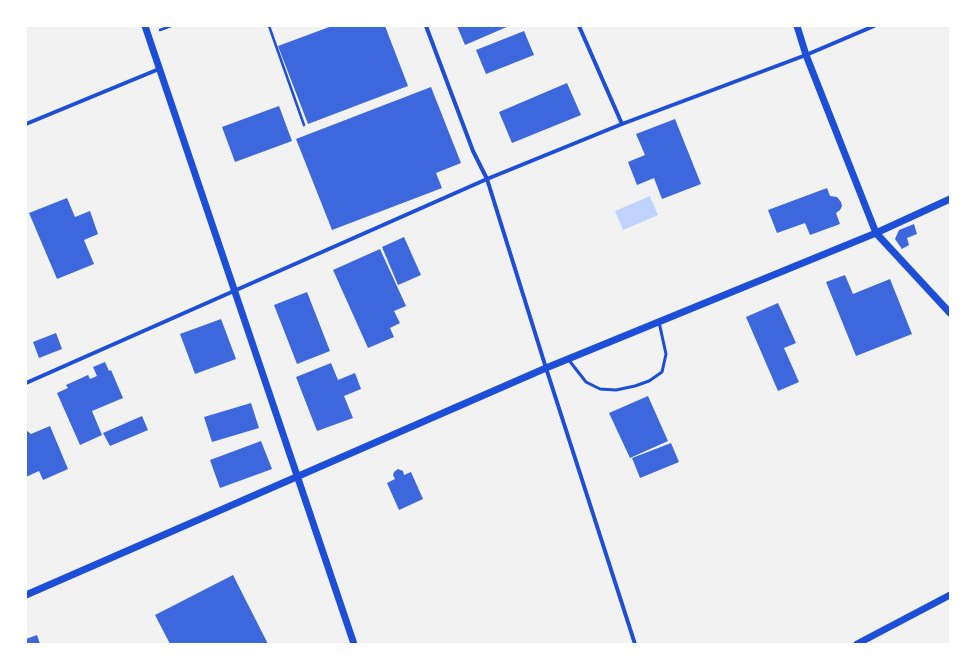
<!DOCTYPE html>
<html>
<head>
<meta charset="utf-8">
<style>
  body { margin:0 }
  #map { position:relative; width:976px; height:670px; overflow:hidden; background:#f2f2f2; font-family:"Varela Round",sans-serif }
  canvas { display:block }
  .frame { position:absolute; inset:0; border:27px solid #fff; pointer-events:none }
</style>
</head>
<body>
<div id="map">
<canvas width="976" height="670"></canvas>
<div class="frame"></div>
</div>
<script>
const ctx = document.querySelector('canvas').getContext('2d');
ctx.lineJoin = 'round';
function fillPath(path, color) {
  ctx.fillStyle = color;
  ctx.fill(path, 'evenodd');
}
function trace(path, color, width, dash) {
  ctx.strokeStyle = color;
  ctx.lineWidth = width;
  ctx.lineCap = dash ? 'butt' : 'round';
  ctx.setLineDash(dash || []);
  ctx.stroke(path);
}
fillPath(new Path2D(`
  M 650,196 L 658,215 L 623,230 L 615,211 Z`), '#bfd3fe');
fillPath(new Path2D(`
  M 332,26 L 385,26 L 408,86 L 308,124 L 278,46 Z
  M 457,26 L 509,26 L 465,45 Z
  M 524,31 L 534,55 L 486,74 L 476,50 Z
  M 567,83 L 581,115 L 512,143 L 499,112 Z
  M 431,87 L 461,163 L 436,173 L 442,188 L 332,230 L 296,139 Z
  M 279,106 L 292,141 L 235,162 L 222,127 Z
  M 675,119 L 701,184 L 662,199 L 654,178 L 637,185 L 628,162 L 645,155 L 636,134 Z
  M 827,188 L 830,196 L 837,197 L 841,202 L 842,206 L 840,210 L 836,213 L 840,224 L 810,235 L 805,223 L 777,233 L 768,210 Z
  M 67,198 L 75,217 L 90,211 L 98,234 L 84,240 L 94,264 L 57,279 L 29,213 Z
  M 914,224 L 917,234 L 907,238 L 909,245 L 902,249 L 895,239 L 899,230 Z
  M 404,237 L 421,275 L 398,285 L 382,247 Z
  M 380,249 L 406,306 L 394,311 L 400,323 L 390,328 L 394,337 L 368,348 L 333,270 Z
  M 845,275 L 853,294 L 890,279 L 912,334 L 856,356 L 826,282 Z
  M 307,292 L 330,351 L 297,364 L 274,305 Z
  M 778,303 L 796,343 L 784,348 L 799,382 L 778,391 L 746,317 Z
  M 221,319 L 236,359 L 195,374 L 180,334 Z
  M 56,333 L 62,349 L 39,358 L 33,342 Z
  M 105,362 L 109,371 L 111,370 L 123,398 L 92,411 L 102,435 L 80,445 L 57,393 L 68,388 L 66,385 L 88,375 L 90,379 L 97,376 L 93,367 Z
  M 331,363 L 338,380 L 355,373 L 361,389 L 344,396 L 353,418 L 317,431 L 296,377 Z
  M 648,396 L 668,441 L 630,458 L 609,413 Z
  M 251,403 L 259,428 L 212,442 L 204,417 Z
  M 142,416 L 148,430 L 110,446 L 103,433 Z
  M 50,426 L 68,469 L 43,480 L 39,471 L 26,477 L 26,430 L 31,434 Z
  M 261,441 L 272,469 L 220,488 L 210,460 Z
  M 671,443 L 679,462 L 640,478 L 632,458 Z
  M 398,469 L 403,471 L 404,475 L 411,472 L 423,499 L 399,510 L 387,483 L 395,479 L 393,475 L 394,472 Z
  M 233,575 L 268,644 L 170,644 L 155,615 Z
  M 37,635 L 40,644 L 26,644 L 26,639 Z`), '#3d67dc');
trace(new Path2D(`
  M 269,26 L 304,125
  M 160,30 L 171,26`), '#1d4ed8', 2.5);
trace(new Path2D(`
  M 568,359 L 586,382 L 600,389 L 616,390 L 635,386 L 649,381 L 662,372 L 666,354 L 659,322`), '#1d4ed8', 3);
trace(new Path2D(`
  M 426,26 L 473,151 L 487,179 L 546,368 L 635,644
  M 579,26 L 622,124
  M 26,124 L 159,69
  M 26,383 L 487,179 L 622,124 L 806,55 L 874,26`), '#1d4ed8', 4);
trace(new Path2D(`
  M 145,26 L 354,644
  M 797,26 L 806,55 L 876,233 L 950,313
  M 26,595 L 546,368 L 876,233 L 950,199
  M 857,644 L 950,595`), '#1d4ed8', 7);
</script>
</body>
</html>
